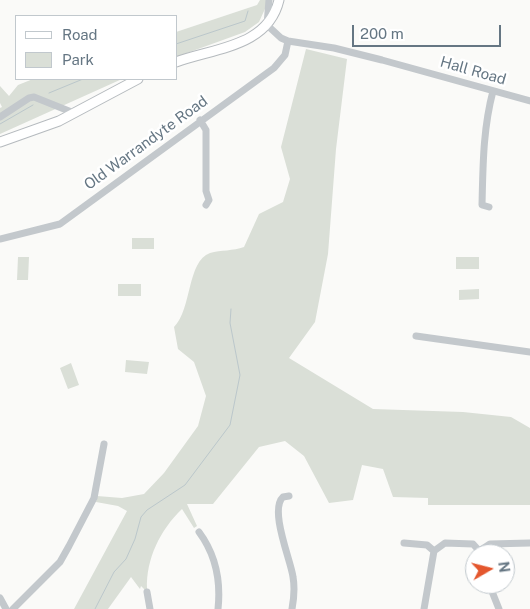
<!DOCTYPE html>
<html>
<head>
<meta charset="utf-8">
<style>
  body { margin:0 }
  #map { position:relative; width:530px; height:609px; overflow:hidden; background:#fafaf8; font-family:"Public Sans",sans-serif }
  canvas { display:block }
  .legend { position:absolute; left:15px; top:15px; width:162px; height:65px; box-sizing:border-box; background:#fff; border:1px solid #c1c8cd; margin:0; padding:6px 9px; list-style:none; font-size:15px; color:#657683 }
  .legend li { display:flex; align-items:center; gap:10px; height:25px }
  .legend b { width:25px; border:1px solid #c1c8cd }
  .north { position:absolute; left:465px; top:544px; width:50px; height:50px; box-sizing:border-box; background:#fff; border:1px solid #c1c8cd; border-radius:50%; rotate:82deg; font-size:14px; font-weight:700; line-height:20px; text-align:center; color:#657683 }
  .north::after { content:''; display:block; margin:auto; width:18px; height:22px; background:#e4572e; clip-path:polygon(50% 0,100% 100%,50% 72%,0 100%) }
  .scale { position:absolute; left:352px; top:25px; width:149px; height:22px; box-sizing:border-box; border:2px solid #657683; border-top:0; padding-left:6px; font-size:15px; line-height:18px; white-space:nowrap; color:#657683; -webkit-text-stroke:4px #fff; paint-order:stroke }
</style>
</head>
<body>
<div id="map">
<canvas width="530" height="609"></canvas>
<ul class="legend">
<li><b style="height:6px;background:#fff"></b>Road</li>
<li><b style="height:14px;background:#dadfd7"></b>Park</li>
</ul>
<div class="north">N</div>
<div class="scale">200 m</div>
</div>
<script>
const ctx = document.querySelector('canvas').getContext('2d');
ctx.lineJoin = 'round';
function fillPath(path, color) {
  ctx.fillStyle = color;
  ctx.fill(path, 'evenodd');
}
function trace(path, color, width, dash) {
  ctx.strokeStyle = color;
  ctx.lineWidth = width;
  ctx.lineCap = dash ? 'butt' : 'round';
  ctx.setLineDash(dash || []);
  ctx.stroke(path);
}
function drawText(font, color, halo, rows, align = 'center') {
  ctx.font = font + ' "Public Sans",sans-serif';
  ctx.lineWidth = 5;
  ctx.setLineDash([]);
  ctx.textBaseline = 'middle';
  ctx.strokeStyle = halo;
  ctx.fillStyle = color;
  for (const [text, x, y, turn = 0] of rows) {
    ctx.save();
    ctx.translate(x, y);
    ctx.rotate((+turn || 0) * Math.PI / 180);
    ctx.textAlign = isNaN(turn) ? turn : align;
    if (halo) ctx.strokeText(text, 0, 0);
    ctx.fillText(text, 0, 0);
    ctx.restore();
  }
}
fillPath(new Path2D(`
  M 260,0 L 269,0 L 259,22 L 245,32 L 176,57 L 176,32 L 257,5 Z
  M 306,49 L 347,59 L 336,149 L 328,254 L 315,322 L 289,358 L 373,409 L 463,412 L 511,417 L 530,428 L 530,505 L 428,505 L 428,498 L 393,497 L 383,469 L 362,465 L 353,500 L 329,503 L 304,456 L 285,441 L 259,447 L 213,504 L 187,504 L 197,526 L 194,528 L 182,509 C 160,530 146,559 147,589 L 145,590 L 141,586 L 140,589 L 131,577 L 108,609 L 74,609 L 127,511 L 118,506 L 96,502 L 97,496 L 122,498 L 144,494 L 164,473 L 198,426 L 206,396 L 194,362 L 178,349 L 174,327 C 192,309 187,261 210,253 C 221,250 233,251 244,247 L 259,214 L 283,202 L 290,179 L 281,147 Z
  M 33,79 L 122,79 L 0,134 L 0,108 L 2,107 L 0,103 L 0,86 L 9,96 L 18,85 Z
  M 132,238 L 154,238 L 154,249 L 132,249 Z
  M 18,257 L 29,257 L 28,280 L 17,280 Z
  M 456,257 L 479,257 L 479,269 L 456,269 Z
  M 118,284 L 141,284 L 141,296 L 118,296 Z
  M 479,289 L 479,299 L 459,300 L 459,290 Z
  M 126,360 L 149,362 L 147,374 L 125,372 Z
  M 71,363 L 79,385 L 68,389 L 60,368 Z`), '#dadfd7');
trace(new Path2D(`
  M 176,44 L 245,21 L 248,11
  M 49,93 L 83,79
  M 0,124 L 33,105
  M 95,609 L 114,572 L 126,559 L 135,539 L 141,517 L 147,510 L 185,485 L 230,425 L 240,375 L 230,323 L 231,309`), '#bbc7cb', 1);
const major = new Path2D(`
  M 176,62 C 214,48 268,47 279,0
  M 0,142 L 59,121 L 138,79`);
trace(major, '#b5babe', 11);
trace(new Path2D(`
  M 269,0 L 267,25 L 281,38 L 288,41 L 334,48 L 382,60 L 530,101
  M 0,117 L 29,98 L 34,97 L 74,113
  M 200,120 L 206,130 L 206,191 L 209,200 L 206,205
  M 489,207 L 482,205 C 483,165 483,129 493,91
  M 0,239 L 60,224 L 274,68 L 285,55 L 288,41
  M 416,336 L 530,352
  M 289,496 L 283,497 C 269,510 291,561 293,577 C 295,588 294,598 292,609
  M 199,532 C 216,555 221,581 218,609
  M 404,543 L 427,545 L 434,551
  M 481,550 L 490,544 L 530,543
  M 489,584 L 499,609
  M 147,592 L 150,609
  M 0,598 L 6,609
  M 13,609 L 60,562 L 69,546 L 94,498 L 104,444
  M 424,609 L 434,551 L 445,543 L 473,544 L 482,554`), '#c3c8cc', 7);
trace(major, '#fff', 9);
drawText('15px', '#657683', '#fff', [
  ["Hall Road",473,71,16],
  ["Old Warrandyte Road",146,143,-36]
]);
</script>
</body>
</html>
